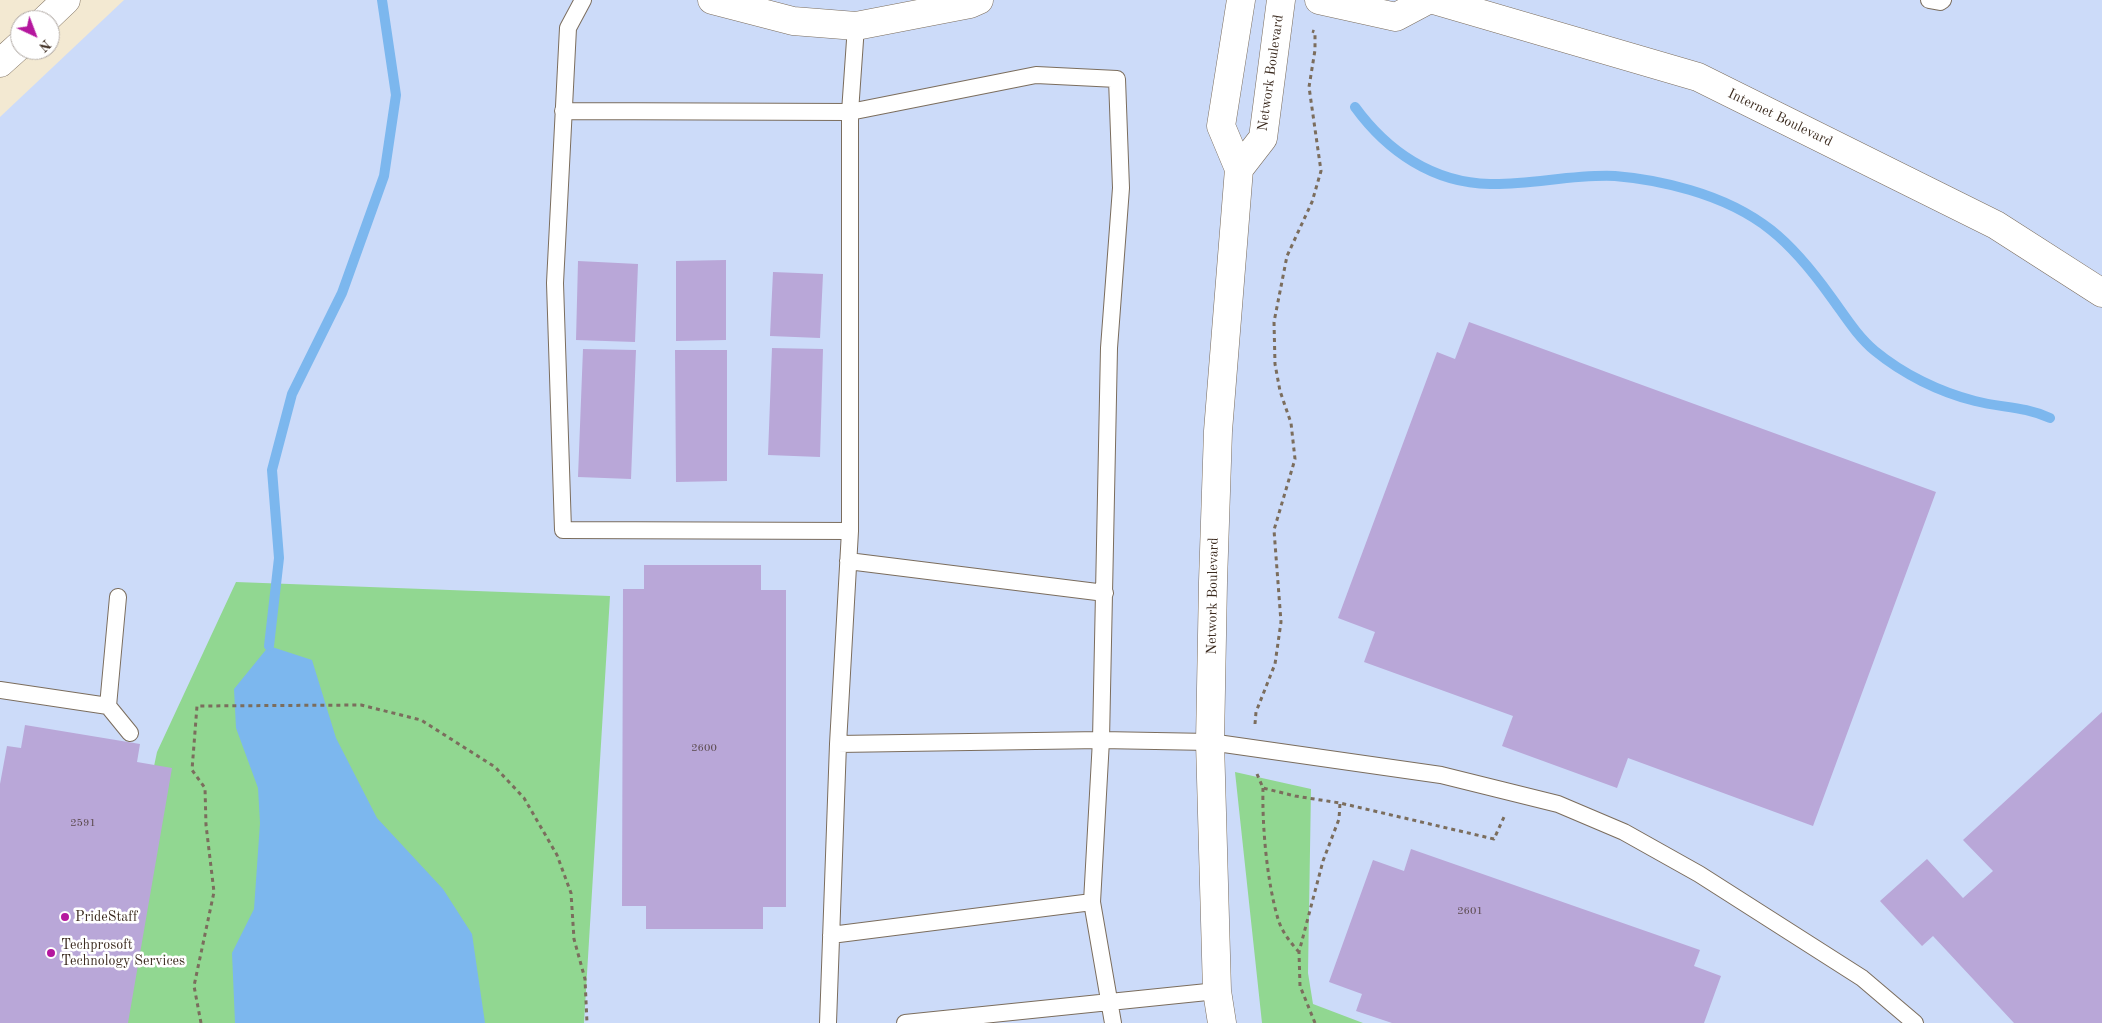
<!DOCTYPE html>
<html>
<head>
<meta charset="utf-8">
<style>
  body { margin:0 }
  #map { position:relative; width:2102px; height:1023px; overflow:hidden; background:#f3e9d2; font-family:"Old Standard TT",serif }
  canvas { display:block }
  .north { position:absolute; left:10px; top:10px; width:50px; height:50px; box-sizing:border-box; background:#fff; border:1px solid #b1aaa5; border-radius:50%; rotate:137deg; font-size:14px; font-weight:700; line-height:20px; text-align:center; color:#3b2a1e }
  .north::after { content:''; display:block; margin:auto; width:18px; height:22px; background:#b5179e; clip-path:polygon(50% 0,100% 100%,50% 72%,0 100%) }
</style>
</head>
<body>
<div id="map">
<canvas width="2102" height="1023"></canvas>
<div class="north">N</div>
</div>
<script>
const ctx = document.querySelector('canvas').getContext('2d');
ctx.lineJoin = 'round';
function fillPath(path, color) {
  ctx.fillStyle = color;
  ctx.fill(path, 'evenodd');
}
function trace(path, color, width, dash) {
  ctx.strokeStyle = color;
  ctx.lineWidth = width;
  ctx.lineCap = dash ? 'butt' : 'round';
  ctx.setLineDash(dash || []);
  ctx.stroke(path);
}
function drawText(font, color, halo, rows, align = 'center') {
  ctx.font = font + ' "Old Standard TT",serif';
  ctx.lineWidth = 5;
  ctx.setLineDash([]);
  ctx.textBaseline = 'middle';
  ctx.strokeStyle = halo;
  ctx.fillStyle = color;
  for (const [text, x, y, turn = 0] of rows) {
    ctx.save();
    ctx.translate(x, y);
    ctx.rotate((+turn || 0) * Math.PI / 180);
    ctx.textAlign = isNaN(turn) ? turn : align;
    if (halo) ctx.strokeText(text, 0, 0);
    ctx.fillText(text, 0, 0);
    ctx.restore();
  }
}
fillPath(new Path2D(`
  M 124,0 L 2102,0 L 2102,1023 L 0,1023 L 0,117 Z`), '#ccdbf9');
fillPath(new Path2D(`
  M 236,582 L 610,596 L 584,1023 L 100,1023 L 157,752 Z
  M 1235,772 L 1311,789 L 1308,973 L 1313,1004 L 1363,1023 L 1262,1023 Z`), '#91d791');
fillPath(new Path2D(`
  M 269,646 L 312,660 L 336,738 L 377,818 L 443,889 L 472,934 L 485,1023 L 235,1023 L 232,953 L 254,909 L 260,823 L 258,788 L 236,728 L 234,689 Z`), '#7cb7ee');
trace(new Path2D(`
  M 1355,107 C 1387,151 1433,183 1490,184 C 1531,185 1573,174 1615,176 C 1640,178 1666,183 1690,190 C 1758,210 1791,241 1831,297 C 1845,316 1857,336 1875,351 C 1903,374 1939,392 1975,401 C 2002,408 2023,406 2050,418
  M 269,646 L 279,558 L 272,470 L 292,394 L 342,293 L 384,176 L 396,95 L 382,0`), '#7cb7ee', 10);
fillPath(new Path2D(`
  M 726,260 L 726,340 L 676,341 L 676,261 Z
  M 578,261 L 638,264 L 635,342 L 576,340 Z
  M 773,272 L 823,274 L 820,338 L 770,336 Z
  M 1469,322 L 1936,492 L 1813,826 L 1628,758 L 1617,788 L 1502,746 L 1513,716 L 1364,662 L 1375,632 L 1338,618 L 1437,352 L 1455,359 Z
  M 772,348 L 823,349 L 820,457 L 768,455 Z
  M 583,349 L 636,350 L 631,479 L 578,477 Z
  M 675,350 L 727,350 L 727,481 L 676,482 Z
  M 644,565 L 761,565 L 761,590 L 786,590 L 786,907 L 763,907 L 763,929 L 646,929 L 646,906 L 622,906 L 623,589 L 644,589 Z
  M 2102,712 L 2102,1023 L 2014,1023 L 1933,936 L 1922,946 L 1880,901 L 1927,859 L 1963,898 L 1993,871 L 1963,840 Z
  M 25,725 L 140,744 L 137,762 L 172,768 L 128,1023 L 0,1023 L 0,784 L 7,746 L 21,748 Z
  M 1411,849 L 1700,950 L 1694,966 L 1721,976 L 1704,1023 L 1392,1023 L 1356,1011 L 1362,994 L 1329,982 L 1373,860 L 1404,871 Z`), '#b9a7d8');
const service = new Path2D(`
  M 583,0 L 568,28 L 555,283 L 563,530 L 850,531
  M 1929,0 L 1940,2 L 1943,0
  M 563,111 L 850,112 L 1036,75 L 1117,79 L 1121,188 L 1109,348 L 1101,740 L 1092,902 L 831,935
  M 848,561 L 1105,593
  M 0,690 L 108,706 L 118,597
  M 108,706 L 130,733
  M 838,744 L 1101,740 L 1210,742 L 1441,775 L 1558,804 L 1624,832 L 1699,874 L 1862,978 L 1915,1023
  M 1092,902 L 1113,1023
  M 828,1023 L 838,744 L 850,531 L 850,112 L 856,26
  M 905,1023 L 1217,991`);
const minor = new Path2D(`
  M 712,0 L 793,21 L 856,26 L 970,4 L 979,0
  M 1319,0 L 1396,17 L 1428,0
  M 1434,0 L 1698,77 L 1996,225 L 2102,293
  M 45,20 L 66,0
  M 0,63 L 20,45
  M 1239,169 L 1263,138 L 1281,0
  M 1222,1023 L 1217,991 L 1210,742 L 1213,582 L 1218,431 L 1239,169 L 1221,126 L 1241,0`);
trace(service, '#7b6d5d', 18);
trace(minor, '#7b6d5d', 29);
trace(new Path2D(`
  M 1255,724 L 1256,712 L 1275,664 L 1281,622 L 1274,530 L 1295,459 L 1291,423 L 1280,391 L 1275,364 L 1274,322 L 1287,256 L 1312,202 L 1321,171 L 1309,87 L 1315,50 L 1315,32 L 1312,31
  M 1257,774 L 1263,788 L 1295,796 L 1340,803 L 1494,839 L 1504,817
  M 1263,788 C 1262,826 1267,882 1278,919 C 1282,932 1290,942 1299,952
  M 201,1023 L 194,986 L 214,892 L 206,825 L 205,788 L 192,770 L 197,706 L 361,705 L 421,720 L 495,767 L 524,798 L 557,855 L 571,893 L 574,939 L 585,979 L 587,1023
  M 1315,1023 L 1300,986 L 1299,952 L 1323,861 L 1339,819 L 1340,803`), '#7b6d5d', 3, [4, 4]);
trace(service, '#fff', 16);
trace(minor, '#fff', 28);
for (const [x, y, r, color] of [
  [65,917,5,"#b5179e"],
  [51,953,5,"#b5179e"]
]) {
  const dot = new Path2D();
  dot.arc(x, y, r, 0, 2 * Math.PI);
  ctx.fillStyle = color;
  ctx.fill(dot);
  trace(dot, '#fff', 2);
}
drawText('11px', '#5a494c', null, [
  ["2600",704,748],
  ["2591",83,823],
  ["2601",1470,911]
]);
drawText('14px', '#3b2a1e', '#fff', [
  ["Network Boulevard",1271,73,-82],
  ["Internet Boulevard",1780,118,26],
  ["Network Boulevard",1213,596,-89]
]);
drawText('14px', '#3b2a1e', '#fff', [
  ["PrideStaff",75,917],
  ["Techprosoft",61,945],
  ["Technology Services",61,961]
], 'left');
</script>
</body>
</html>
